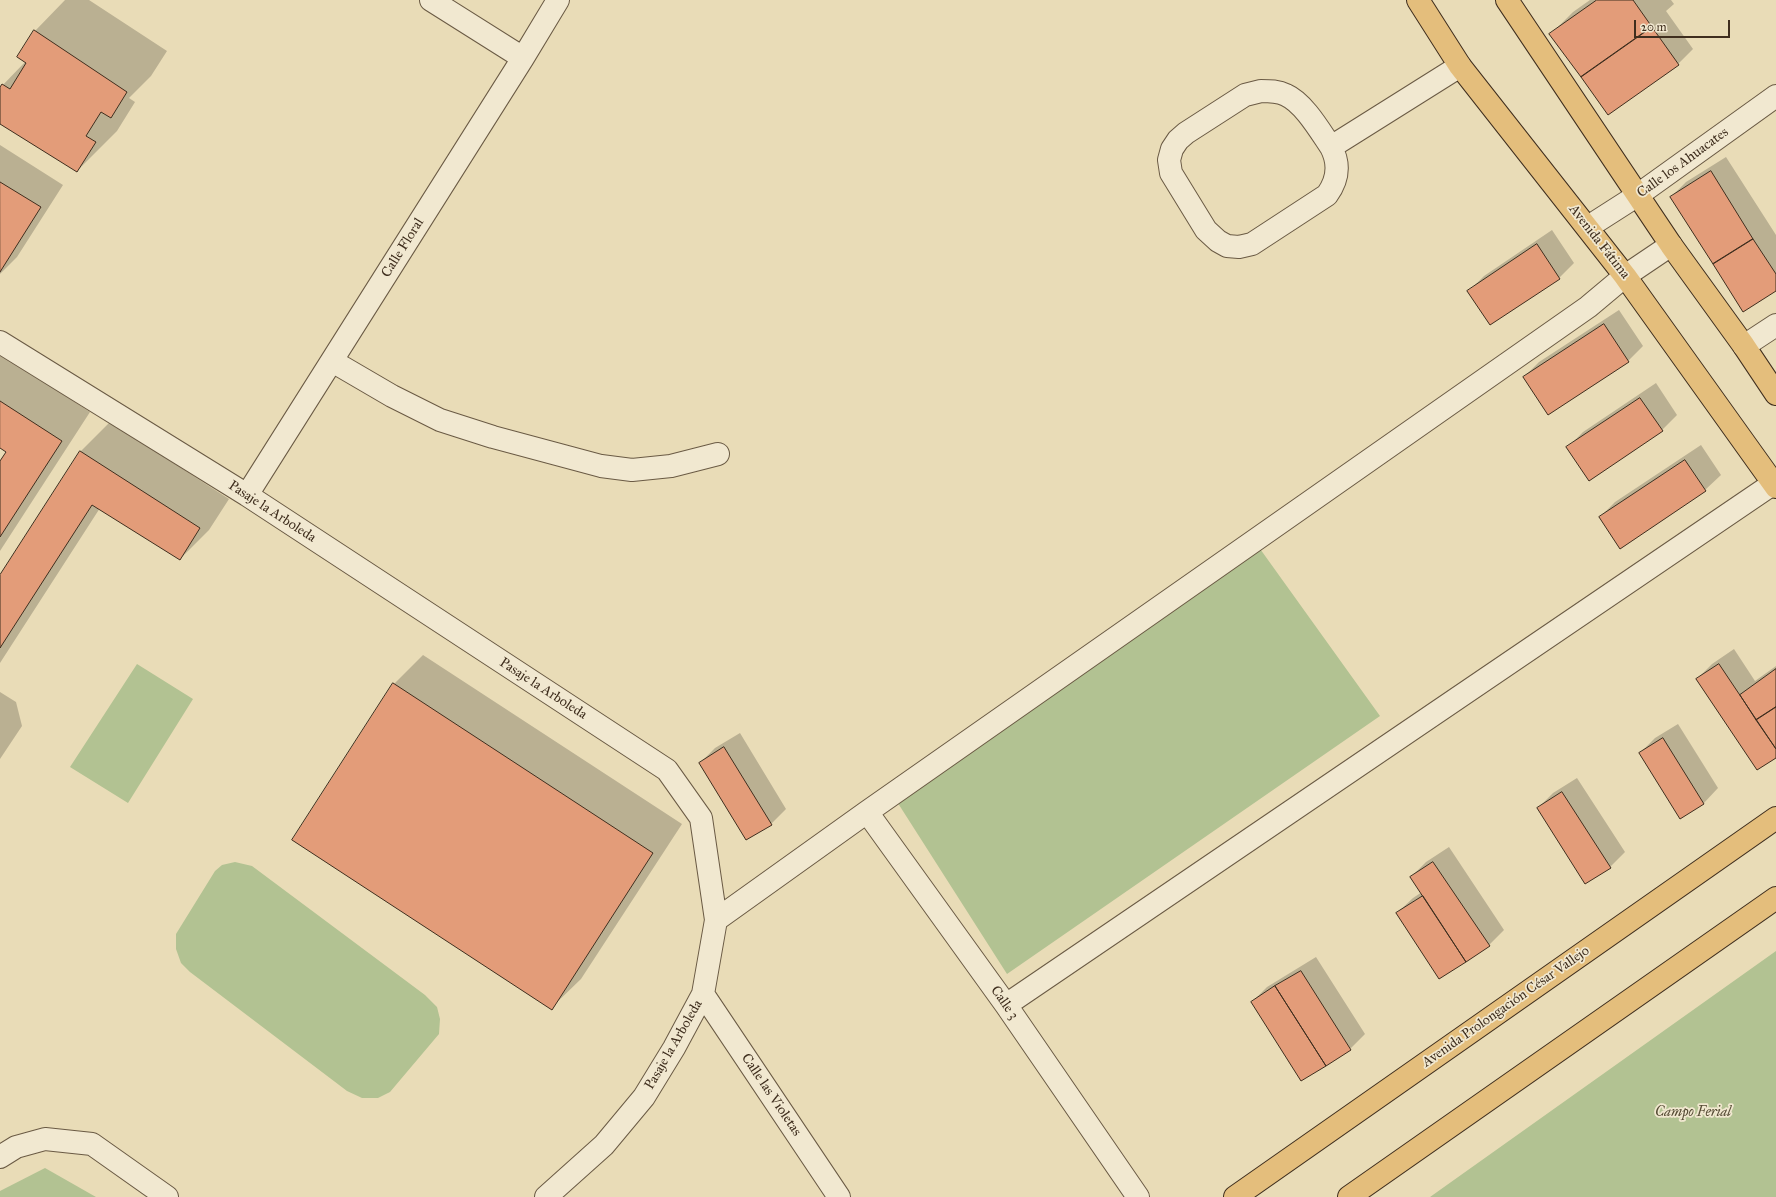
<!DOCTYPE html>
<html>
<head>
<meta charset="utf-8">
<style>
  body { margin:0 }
  #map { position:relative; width:1776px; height:1197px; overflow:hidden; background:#e9dcb7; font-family:"IM FELL Great Primer",serif }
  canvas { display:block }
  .scale { position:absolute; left:1634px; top:20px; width:96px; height:18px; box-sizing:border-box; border:2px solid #3f2e1e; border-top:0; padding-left:5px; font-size:12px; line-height:14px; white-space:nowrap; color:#3f2e1e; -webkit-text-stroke:3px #f1e8d0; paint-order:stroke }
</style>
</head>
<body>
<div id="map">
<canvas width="1776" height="1197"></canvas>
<div class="scale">20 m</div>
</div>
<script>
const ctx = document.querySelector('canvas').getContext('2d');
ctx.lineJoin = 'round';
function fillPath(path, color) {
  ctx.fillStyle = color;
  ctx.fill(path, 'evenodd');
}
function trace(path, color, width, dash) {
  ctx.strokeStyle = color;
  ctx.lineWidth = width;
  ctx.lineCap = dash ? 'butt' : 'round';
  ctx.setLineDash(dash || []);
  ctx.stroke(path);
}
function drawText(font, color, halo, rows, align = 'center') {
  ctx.font = font + ' "IM FELL Great Primer",serif';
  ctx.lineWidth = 3.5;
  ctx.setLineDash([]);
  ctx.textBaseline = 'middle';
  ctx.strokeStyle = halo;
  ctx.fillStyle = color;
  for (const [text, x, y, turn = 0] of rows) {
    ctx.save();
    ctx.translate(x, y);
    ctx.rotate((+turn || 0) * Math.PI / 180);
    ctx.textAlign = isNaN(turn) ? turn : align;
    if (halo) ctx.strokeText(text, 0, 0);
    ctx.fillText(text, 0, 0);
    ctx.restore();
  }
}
fillPath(new Path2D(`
  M 1258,546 L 1380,716 L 1007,974 L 894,797 Z
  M 137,664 L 193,699 L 128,803 L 70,767 Z
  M 235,862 L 252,866 L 425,995 L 437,1007 L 440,1019 L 439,1034 L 390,1092 L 378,1098 L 362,1098 L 347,1091 L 190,972 L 181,963 L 176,949 L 176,934 L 215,871 L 222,865 Z
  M 1776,951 L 1776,1197 L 1430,1197 Z
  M 45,1168 L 96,1197 L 0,1197 L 0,1191 Z`), '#b2c292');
fillPath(new Path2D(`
  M 65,0 L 89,0 L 167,51 L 151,76 L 129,98 L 135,102 L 117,131 L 77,171 L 0,123 L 0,88 L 26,61 L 35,31 Z
  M 1590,0 L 1671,0 L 1674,4 L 1666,11 L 1693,49 L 1678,64 L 1608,114 L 1551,34 L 1573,12 Z
  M 0,145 L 63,185 L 17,257 L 0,274 Z
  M 1726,157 L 1776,235 L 1776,290 L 1671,197 L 1686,182 Z
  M 1552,230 L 1574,263 L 1559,278 L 1469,291 L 1484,276 Z
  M 1619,310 L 1643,346 L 1628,361 L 1524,377 L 1539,362 Z
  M 0,353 L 90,412 L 0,551 L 0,463 L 7,451 L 0,447 Z
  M 1656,383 L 1677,415 L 1662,430 L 1568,447 L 1583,432 Z
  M 110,422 L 229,499 L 209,530 L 180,559 L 100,508 L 0,663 L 0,577 L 81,451 Z
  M 1701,445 L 1721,475 L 1705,490 L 1600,517 L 1615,502 Z
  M 1734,649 L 1755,681 L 1776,666 L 1776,757 L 1697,679 L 1712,664 Z
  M 423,655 L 682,824 L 581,979 L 551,1008 L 394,684 Z
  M 0,692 L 16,702 L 22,726 L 0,759 Z
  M 1678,724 L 1718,788 L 1703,804 L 1640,753 L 1655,738 Z
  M 740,733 L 786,809 L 771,824 L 700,763 L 715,748 Z
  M 1577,778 L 1625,852 L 1610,867 L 1538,808 L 1553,793 Z
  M 1449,847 L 1504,930 L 1489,945 L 1397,913 L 1413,898 L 1422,892 L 1411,877 L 1426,862 Z
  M 1316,957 L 1365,1034 L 1350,1049 L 1252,1002 L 1267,987 Z`), '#0003');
const building = new Path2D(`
  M 1597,0 L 1633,0 L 1652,27 L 1581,77 L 1549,34 Z
  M 1652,27 L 1679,65 L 1608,115 L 1581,77 Z
  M 34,30 L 127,92 L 111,118 L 101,112 L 86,136 L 96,142 L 77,172 L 0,124 L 0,87 L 2,84 L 10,89 L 26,63 L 17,57 Z
  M 1711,171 L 1753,239 L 1713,264 L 1670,197 Z
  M 0,182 L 41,207 L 0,272 Z
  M 1753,239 L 1776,274 L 1776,291 L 1743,312 L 1713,264 Z
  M 1537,244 L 1560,279 L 1490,325 L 1467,291 Z
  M 1604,324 L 1629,362 L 1548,415 L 1523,377 Z
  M 1640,398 L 1663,431 L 1589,481 L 1566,447 Z
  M 0,401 L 62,441 L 0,537 L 0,461 L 6,452 L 0,448 Z
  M 80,451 L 200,528 L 180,560 L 92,505 L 0,648 L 0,575 Z
  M 1685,460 L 1706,491 L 1620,549 L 1599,517 Z
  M 1719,664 L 1776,749 L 1776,758 L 1757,770 L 1696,679 Z
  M 1776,669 L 1776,707 L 1756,720 L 1740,695 Z
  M 393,683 L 653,853 L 552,1010 L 292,840 Z
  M 1776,707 L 1776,749 L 1756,720 Z
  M 1663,738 L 1704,804 L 1680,819 L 1639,753 Z
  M 724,747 L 772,825 L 746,840 L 699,763 Z
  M 1562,792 L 1611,868 L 1585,884 L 1537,808 Z
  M 1433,862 L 1490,946 L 1466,962 L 1410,877 Z
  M 1423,896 L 1466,962 L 1439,979 L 1396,913 Z
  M 1301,971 L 1351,1050 L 1326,1066 L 1275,986 Z
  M 1275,986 L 1326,1066 L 1301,1081 L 1251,1002 Z`);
fillPath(building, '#e39c79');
trace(building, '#3f2e1e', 1);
const minor = new Path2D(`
  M 431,0 L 523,58
  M 1261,91 C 1270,91 1278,91 1286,95 C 1304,103 1320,131 1331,147 C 1340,164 1338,180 1327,195 L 1252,244 L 1239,247 L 1227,246 L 1218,241 L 1206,230 L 1171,173 L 1169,160 L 1172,149 L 1178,140 L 1186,133 L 1245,95 Z
  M 1331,147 L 1460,66
  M 1588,227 L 1638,195 L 1776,96
  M 0,342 L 247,495 L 667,770 L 701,818 L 716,920 L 703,994 L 674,1048 L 644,1097 L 604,1145 L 546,1197
  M 1744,346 L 1776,325
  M 332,361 L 392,396 L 440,420 L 493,437 L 601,466 L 632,470 L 671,466 L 718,454
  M 247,495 L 523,58 L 558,0
  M 867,812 L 1006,1005 L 1138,1197
  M 716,920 L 867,812 L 1588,307 L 1625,276 L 1671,245
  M 703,994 L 839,1197
  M 1006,1005 L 1774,483
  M 0,1157 L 16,1147 L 45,1139 L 92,1144 L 167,1197`);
const major = new Path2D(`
  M 1418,0 L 1460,66 L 1625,276 L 1776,487
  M 1507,0 L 1671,245 L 1744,346 L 1776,394
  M 1235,1197 L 1776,818
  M 1349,1197 L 1776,898`);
trace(minor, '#6a5a44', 24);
trace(major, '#3f2e1e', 24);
trace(minor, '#f1e8d0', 22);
trace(major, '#e4be7c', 22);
drawText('14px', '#3f2e1e', '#f1e8d0', [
  ["Calle los Ahuacates",1683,163,-36],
  ["Avenida Fátima",1599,242,52],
  ["Calle Floral",403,248,-58],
  ["Pasaje la Arboleda",272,512,33],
  ["Pasaje la Arboleda",543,689,33],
  ["Calle 3",1004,1003,55],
  ["Avenida Prolongación César Vallejo",1506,1007,-35],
  ["Pasaje la Arboleda",674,1045,-60],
  ["Calle las Violetas",771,1095,56]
]);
drawText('italic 14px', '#564c35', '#f1e8d0', [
  ["Campo Ferial",1693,1113]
]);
</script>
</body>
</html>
